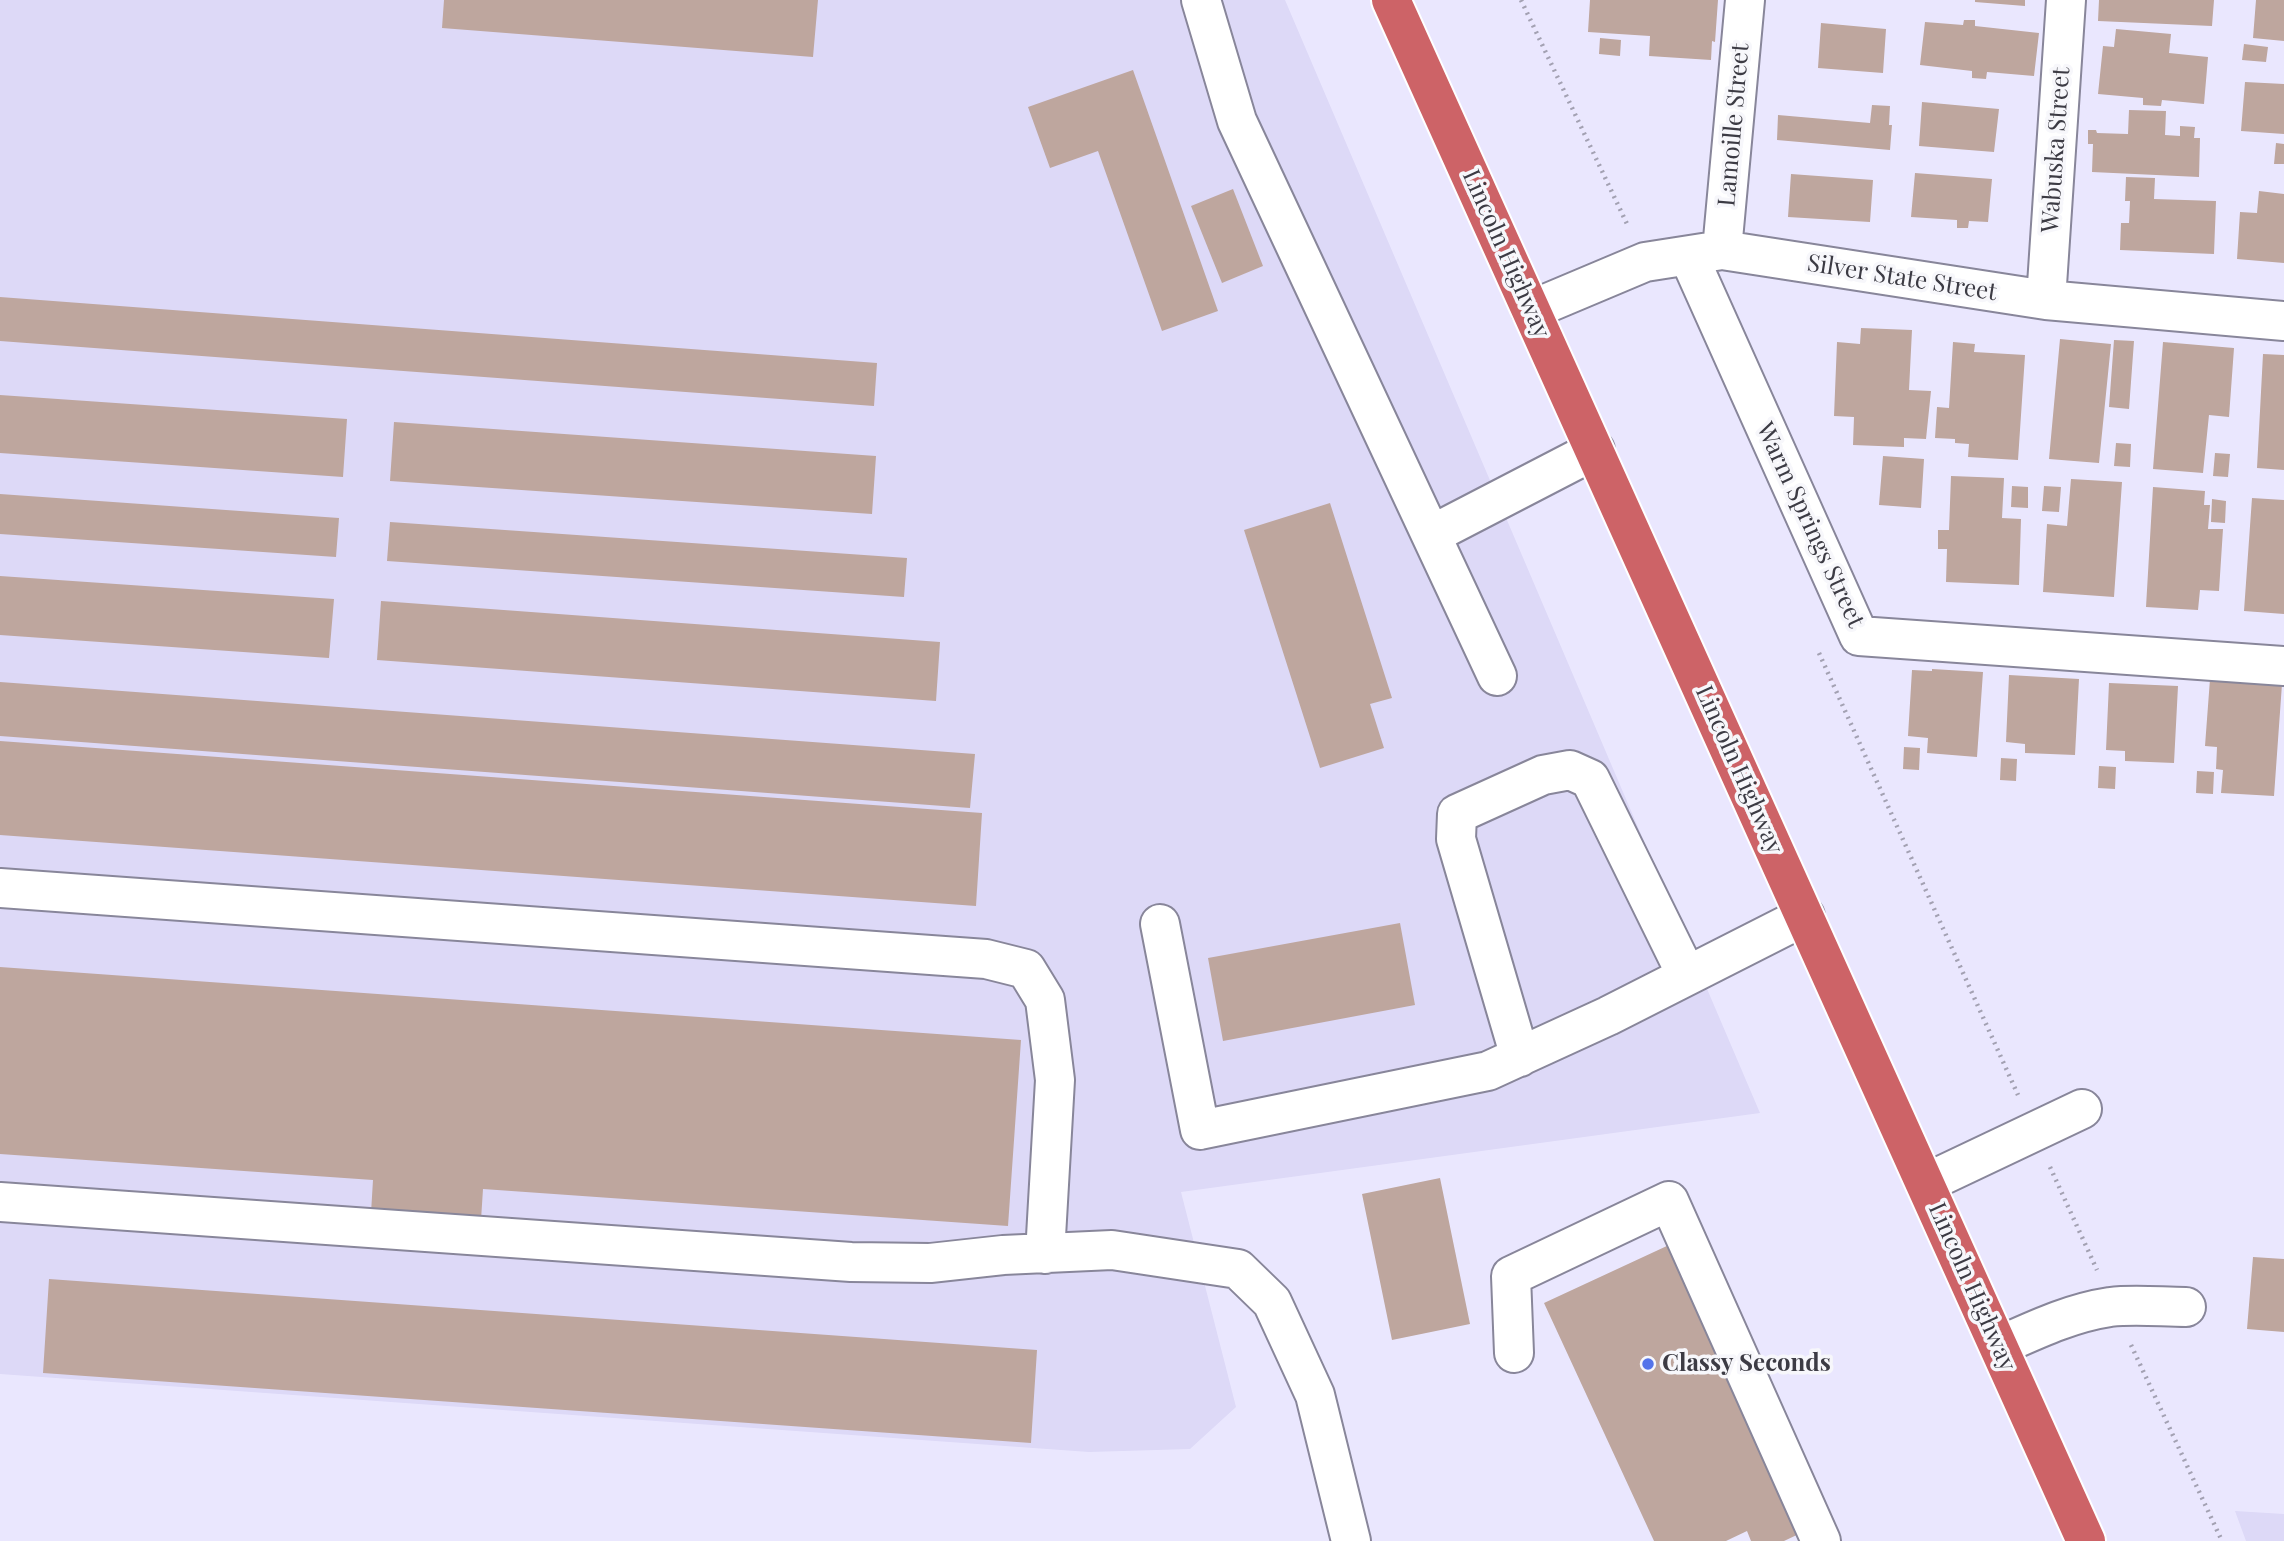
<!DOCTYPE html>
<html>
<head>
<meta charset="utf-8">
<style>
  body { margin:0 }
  canvas { display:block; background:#eae7fe }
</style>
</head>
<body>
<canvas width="2284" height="1541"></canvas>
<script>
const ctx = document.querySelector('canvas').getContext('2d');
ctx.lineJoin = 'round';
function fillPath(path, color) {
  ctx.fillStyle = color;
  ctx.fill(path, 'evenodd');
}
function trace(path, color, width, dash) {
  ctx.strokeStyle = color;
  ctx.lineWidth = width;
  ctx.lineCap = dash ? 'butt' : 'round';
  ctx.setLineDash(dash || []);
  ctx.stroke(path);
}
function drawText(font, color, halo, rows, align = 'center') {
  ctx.font = font + ' "Playfair Display",serif';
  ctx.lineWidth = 7;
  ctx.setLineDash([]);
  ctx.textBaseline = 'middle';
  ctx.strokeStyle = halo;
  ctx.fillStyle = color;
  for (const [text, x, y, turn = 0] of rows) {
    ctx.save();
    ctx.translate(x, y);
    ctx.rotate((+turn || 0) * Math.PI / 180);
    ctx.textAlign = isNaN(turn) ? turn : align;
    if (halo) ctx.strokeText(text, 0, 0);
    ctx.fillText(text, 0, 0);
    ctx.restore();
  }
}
fillPath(new Path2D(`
  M 0,0 L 1285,0 L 1760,1113 L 1181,1192 L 1236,1407 L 1190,1449 L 1089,1452 L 0,1374 Z
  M 2235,1511 L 2284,1514 L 2284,1541 L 2246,1541 Z`), '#ddd9f7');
fillPath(new Path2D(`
  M 444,0 L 818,0 L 813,57 L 442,28 Z
  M 1590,0 L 1718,0 L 1715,42 L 1712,41 L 1711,60 L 1649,56 L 1650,36 L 1588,32 Z
  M 1975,0 L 2025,0 L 2025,6 L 1975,2 Z
  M 2099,0 L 2214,0 L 2212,26 L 2098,21 Z
  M 2256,0 L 2284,0 L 2284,41 L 2253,38 Z
  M 1964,20 L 1975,20 L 1975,26 L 2039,33 L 2034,76 L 1987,72 L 1986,79 L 1972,78 L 1972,71 L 1920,65 L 1925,22 L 1963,25 Z
  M 1821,23 L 1886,29 L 1883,73 L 1818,68 Z
  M 2116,29 L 2171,34 L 2169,53 L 2208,57 L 2204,104 L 2162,100 L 2161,106 L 2143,105 L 2143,98 L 2098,94 L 2103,46 L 2114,47 Z
  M 1600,38 L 1621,40 L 1620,56 L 1599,54 Z
  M 2244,44 L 2268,47 L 2266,62 L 2242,60 Z
  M 1133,70 L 1218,311 L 1162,331 L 1098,151 L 1050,168 L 1028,107 Z
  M 2245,82 L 2284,84 L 2284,134 L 2241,131 Z
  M 1922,102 L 1999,109 L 1994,152 L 1919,146 Z
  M 1872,105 L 1890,106 L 1889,125 L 1892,125 L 1890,150 L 1777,140 L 1778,115 L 1870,123 Z
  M 2129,110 L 2166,111 L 2165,135 L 2180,136 L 2180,126 L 2195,127 L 2194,138 L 2200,138 L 2199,177 L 2092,172 L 2093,144 L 2088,144 L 2088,130 L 2096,130 L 2097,133 L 2128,134 Z
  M 2276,143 L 2284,144 L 2284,164 L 2274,164 Z
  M 1915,173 L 1992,179 L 1988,222 L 1969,221 L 1968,228 L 1957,228 L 1957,220 L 1911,217 Z
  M 1791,174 L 1873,180 L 1870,222 L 1788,217 Z
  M 2126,177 L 2155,178 L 2154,199 L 2216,201 L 2214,254 L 2120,250 L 2121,223 L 2129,223 L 2130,201 L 2125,201 Z
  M 1233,189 L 1263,266 L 1222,283 L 1191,206 Z
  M 2259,191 L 2284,194 L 2284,263 L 2237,259 L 2240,212 L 2257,213 Z
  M 0,297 L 877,363 L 874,406 L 0,341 Z
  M 1861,328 L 1912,330 L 1909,390 L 1931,391 L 1926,439 L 1904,438 L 1904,447 L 1853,445 L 1854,417 L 1834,416 L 1837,342 L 1860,344 Z
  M 2060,339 L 2111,344 L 2099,463 L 2049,459 Z
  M 2114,340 L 2134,341 L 2129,409 L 2109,407 Z
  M 1953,342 L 1975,344 L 1974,352 L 2025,355 L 2018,460 L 1968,457 L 1969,444 L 1955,443 L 1955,439 L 1935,438 L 1937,407 L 1949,408 Z
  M 2163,342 L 2234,348 L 2229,417 L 2209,415 L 2203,473 L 2153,469 Z
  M 2263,354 L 2284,355 L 2284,470 L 2257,468 Z
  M 0,395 L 347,419 L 343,477 L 0,453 Z
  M 394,422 L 876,456 L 872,514 L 390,481 Z
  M 2116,443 L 2131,444 L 2130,467 L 2114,466 Z
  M 2215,453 L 2230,454 L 2228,477 L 2213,476 Z
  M 1883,456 L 1924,459 L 1921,508 L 1879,505 Z
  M 1951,476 L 2004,478 L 2002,518 L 2021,519 L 2019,585 L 1946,582 L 1947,549 L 1938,549 L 1938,530 L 1949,530 Z
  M 2071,479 L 2122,482 L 2114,597 L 2043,592 L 2047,524 L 2067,526 Z
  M 2012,486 L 2028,487 L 2028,508 L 2011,507 Z
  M 2044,486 L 2061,487 L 2059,512 L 2042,511 Z
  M 2153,487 L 2205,491 L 2204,505 L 2210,505 L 2208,529 L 2223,529 L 2219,591 L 2200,590 L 2198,610 L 2146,607 Z
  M 0,494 L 339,518 L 336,557 L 0,534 Z
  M 2252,498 L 2284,500 L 2284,614 L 2244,611 Z
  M 2212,499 L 2226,501 L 2225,523 L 2211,522 Z
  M 1330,503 L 1392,698 L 1370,704 L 1384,748 L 1320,768 L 1244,530 Z
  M 390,522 L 907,558 L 904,597 L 387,561 Z
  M 0,576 L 334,599 L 329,658 L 0,635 Z
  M 381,601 L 940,642 L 936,701 L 377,660 Z
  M 1932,669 L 1983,672 L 1977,757 L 1927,753 L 1928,738 L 1908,736 L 1912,670 L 1932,671 Z
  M 2009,675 L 2079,679 L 2075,755 L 2025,753 L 2025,744 L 2006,742 Z
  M 2210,679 L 2282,684 L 2274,796 L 2221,793 L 2223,770 L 2216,769 L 2217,747 L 2205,746 Z
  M 0,682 L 975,754 L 970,808 L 0,736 Z
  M 2109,683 L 2178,686 L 2174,763 L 2125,761 L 2125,751 L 2106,750 Z
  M 0,741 L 982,813 L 976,906 L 0,835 Z
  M 1904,747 L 1920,748 L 1919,770 L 1903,769 Z
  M 2001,758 L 2017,759 L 2016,781 L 2000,780 Z
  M 2099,766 L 2116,767 L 2115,789 L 2098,788 Z
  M 2197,771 L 2214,772 L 2213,794 L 2196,793 Z
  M 1400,923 L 1415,1005 L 1223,1041 L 1208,958 Z
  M 0,967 L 1021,1040 L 1008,1226 L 483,1189 L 481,1220 L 371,1213 L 373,1180 L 0,1154 Z
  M 1440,1178 L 1470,1324 L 1392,1340 L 1362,1194 Z
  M 1669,1245 L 1801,1533 L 1784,1541 L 1751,1541 L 1747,1531 L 1726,1541 L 1654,1541 L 1544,1303 Z
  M 2253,1257 L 2284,1259 L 2284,1332 L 2247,1329 Z
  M 49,1279 L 1037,1350 L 1031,1443 L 43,1373 Z`), '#bea69e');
const minor = new Path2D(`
  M 1201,0 L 1237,121 L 1497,676
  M 1722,250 L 1745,0
  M 1689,257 L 1859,636 L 2284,666
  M 2046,300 L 2066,0
  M 1531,310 L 1645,262 L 1722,250 L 2046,300 L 2284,321
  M 1431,535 L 1595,450
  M 0,888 L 986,959 L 1026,969 L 1045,1000 L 1055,1080 L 1045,1254
  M 1160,924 L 1200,1130 L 1488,1071 L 1608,1016 L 1805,916
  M 1520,1057 L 1456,839 L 1457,814 L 1543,775 L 1570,770 L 1590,779 L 1687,976
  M 1926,1183 L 2082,1109
  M 0,1202 L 851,1262 L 930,1263 L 1003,1255 L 1112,1250 L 1238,1269 L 1272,1302 L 1315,1395 L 1351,1541
  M 1999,1346 C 2035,1330 2070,1313 2110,1307 C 2135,1304 2162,1307 2186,1307
  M 1514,1353 L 1511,1276 L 1669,1201 L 1821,1541`);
const highway = new Path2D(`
  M 1391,0 L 2086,1541`);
trace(minor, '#88869a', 42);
trace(highway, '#fff', 42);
trace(new Path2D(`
  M 1521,0 L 1628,226
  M 1819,653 L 2018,1095
  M 2050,1167 L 2097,1270
  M 2131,1345 L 2222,1541`), '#a3a1b2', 4.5, [2, 5]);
trace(minor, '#fff', 38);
trace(highway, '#cd6367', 38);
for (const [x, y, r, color] of [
  [1648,1364,7,"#5574ea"]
]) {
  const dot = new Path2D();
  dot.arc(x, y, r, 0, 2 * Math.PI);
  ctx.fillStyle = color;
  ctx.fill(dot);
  trace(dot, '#f7f7fb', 2.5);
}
drawText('24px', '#3c3b44', '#f7f7fb', [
  ["Lamoille Street",1734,125,-85],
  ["Wabuska Street",2056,150,-86],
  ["Lincoln Highway",1506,254,66],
  ["Silver State Street",1902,278,9],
  ["Warm Springs Street",1810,525,65],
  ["Lincoln Highway",1739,770,66],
  ["Lincoln Highway",1972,1287,66]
]);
drawText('bold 24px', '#3c3b44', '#f7f7fb', [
  ["Classy Seconds",1662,1364]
], 'left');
</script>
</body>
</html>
